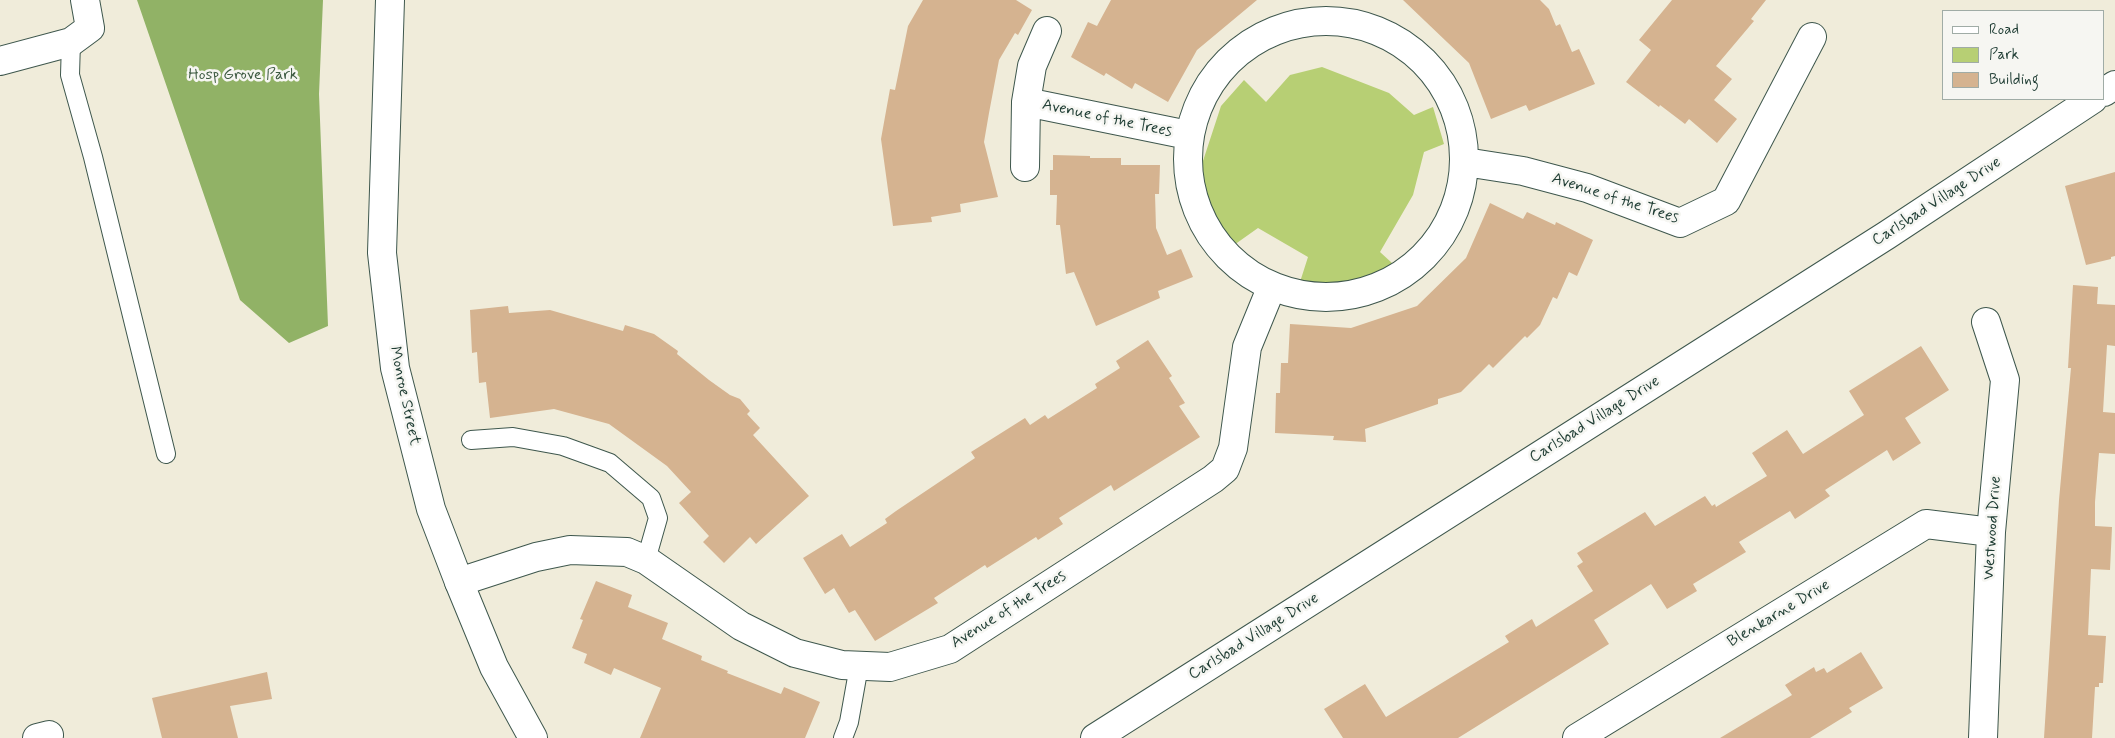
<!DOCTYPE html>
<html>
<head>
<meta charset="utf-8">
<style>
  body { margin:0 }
  #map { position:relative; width:2115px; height:738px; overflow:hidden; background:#f0ecda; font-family:Mynerve,sans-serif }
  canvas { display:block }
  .legend { position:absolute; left:1942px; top:10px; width:162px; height:90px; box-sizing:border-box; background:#f6f6f2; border:1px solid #a0aca6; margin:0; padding:6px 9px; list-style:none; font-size:15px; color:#1f3d34 }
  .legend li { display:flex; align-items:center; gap:10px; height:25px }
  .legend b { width:25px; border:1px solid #a0aca6 }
</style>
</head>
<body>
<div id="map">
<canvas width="2115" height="738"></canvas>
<ul class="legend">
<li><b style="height:6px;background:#fff"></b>Road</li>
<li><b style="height:14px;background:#b7cf74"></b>Park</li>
<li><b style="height:14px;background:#d5b390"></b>Building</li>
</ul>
</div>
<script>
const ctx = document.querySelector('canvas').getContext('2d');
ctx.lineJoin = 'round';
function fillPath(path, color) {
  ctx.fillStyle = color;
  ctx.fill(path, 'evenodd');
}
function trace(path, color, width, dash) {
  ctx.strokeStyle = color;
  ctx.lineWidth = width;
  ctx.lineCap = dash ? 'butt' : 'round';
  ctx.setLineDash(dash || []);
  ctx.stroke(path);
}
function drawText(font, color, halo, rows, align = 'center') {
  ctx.font = font + ' Mynerve,sans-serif';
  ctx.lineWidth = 5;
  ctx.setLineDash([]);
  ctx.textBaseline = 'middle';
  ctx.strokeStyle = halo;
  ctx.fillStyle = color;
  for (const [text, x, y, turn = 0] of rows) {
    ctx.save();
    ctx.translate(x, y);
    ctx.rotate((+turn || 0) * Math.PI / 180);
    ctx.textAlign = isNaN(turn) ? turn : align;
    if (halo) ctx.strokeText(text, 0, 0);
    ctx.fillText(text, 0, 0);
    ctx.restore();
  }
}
fillPath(new Path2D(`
  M 1322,67 L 1389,93 L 1414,115 L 1433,107 L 1444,144 L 1424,152 L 1413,195 L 1380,252 L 1392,263 L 1372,278 L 1327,286 L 1300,282 L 1308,257 L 1258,228 L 1234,245 L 1209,212 L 1202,164 L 1221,106 L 1244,80 L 1266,102 L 1290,75 Z`), '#b7cf74');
fillPath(new Path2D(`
  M 137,0 L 323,0 L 319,94 L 328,326 L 289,343 L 240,300 Z`), '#91b266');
fillPath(new Path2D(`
  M 923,0 L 1016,0 L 1032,10 L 1018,35 L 1015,33 L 999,60 L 989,113 L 984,142 L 998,197 L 960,204 L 961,212 L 931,217 L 932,222 L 893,226 L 881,139 L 890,89 L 895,90 L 908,26 Z
  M 1111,0 L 1257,0 L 1197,50 L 1168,102 L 1135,83 L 1132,89 L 1106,73 L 1104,76 L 1071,57 L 1088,22 L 1097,26 Z
  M 1403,0 L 1540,0 L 1549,9 L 1556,26 L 1560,24 L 1572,52 L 1579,49 L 1595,84 L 1529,111 L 1526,105 L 1491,119 L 1469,63 Z
  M 1672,0 L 1766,0 L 1751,19 L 1754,21 L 1716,66 L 1732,79 L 1714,100 L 1737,119 L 1717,143 L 1689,119 L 1685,124 L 1660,105 L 1659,107 L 1626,82 L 1651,50 L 1639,40 Z
  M 1053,155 L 1090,156 L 1090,158 L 1121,158 L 1121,165 L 1160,165 L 1159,194 L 1155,194 L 1156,228 L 1167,255 L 1181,249 L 1193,277 L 1158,291 L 1160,298 L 1096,326 L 1074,272 L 1066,274 L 1060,225 L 1056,225 L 1057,195 L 1050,195 L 1050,170 L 1053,170 Z
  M 2115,172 L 2115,256 L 2111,257 L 2111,259 L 2086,265 L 2065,186 Z
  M 1490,203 L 1523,219 L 1527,212 L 1555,225 L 1556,222 L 1593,240 L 1577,276 L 1569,272 L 1557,299 L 1553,297 L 1540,325 L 1527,338 L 1525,336 L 1493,368 L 1489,364 L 1461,392 L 1438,399 L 1438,404 L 1365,429 L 1366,442 L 1333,440 L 1334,436 L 1275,433 L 1276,393 L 1280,393 L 1281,363 L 1288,363 L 1290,324 L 1351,328 L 1417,306 L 1466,258 Z
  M 2073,285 L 2098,287 L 2097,304 L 2115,305 L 2115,346 L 2107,345 L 2103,412 L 2115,413 L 2115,454 L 2099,453 L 2095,502 L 2095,526 L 2112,527 L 2110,570 L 2091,569 L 2088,635 L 2106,636 L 2103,683 L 2099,683 L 2099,687 L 2095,687 L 2092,738 L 2044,738 L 2059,500 L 2071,368 L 2068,368 Z
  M 508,306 L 509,313 L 550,310 L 623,331 L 625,325 L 654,334 L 678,351 L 677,354 L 709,380 L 730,395 L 740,399 L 750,411 L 747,414 L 760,428 L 753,435 L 809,496 L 756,544 L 750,537 L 724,563 L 703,542 L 709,536 L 679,503 L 691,492 L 667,466 L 609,424 L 554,409 L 490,418 L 486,382 L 479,383 L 477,352 L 472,353 L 470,310 Z
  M 1148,340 L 1172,376 L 1169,378 L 1185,403 L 1179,406 L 1200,437 L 1114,491 L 1111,485 L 1059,518 L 1063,524 L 1038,540 L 1036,537 L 987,568 L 985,565 L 934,598 L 938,603 L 875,641 L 855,610 L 849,613 L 834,588 L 825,594 L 803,558 L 842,534 L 850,547 L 887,523 L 885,519 L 896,511 L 975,458 L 971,452 L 1025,418 L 1030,425 L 1045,415 L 1048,419 L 1097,388 L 1095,384 L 1120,368 L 1116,361 Z
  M 1921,346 L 1949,390 L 1905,418 L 1921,443 L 1893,461 L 1887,450 L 1825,490 L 1830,496 L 1795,519 L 1790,511 L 1739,542 L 1746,552 L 1693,584 L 1697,591 L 1667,609 L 1651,584 L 1594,620 L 1609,644 L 1458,738 L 1343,738 L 1324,709 L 1365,684 L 1386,717 L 1509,642 L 1505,636 L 1532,619 L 1536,627 L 1593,591 L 1577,566 L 1583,562 L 1577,553 L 1645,512 L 1655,526 L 1705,496 L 1712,506 L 1715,504 L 1716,507 L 1767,476 L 1752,453 L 1787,430 L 1803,454 L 1864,415 L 1849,391 Z
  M 596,581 L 632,595 L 628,607 L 668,623 L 662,639 L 702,656 L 701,660 L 728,671 L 727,673 L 781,694 L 784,687 L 820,702 L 805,738 L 640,738 L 661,688 L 614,668 L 611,675 L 584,663 L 587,654 L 572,648 L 583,620 L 580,619 Z
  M 1861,652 L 1883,688 L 1849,708 L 1852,712 L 1810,738 L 1720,738 L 1792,695 L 1785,685 L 1814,667 L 1816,672 L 1824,668 L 1827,673 Z
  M 267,672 L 272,699 L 230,706 L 238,738 L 162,738 L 152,698 Z`), '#d5b390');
const service = new Path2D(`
  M 71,42 L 70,75 L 93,157 L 166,454
  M 471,440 L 513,437 L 563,446 L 610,463 L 651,498 L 658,518 L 646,560
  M 843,738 L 849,722 L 859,666`);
const minor = new Path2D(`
  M1188 159a138 138 0 1 1 276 0a138 138 0 1 1-276 0Z
  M 0,61 L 71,42 L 90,28 L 85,0
  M 1026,102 L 1188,135
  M 1465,162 L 1523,171 L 1587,188 L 1680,223 L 1726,201 L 1812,37
  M 1025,167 L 1026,102 L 1032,66 L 1047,31
  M 459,582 L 536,557 L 570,550 L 627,552 L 646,560 L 741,626 L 795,653 L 842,665 L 890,667 L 950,649 L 1213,479 L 1225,469 L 1233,448 L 1247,347 L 1272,286
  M 37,738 L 49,735
  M 1577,738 L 1926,524 L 1991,532
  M 1983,738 L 1991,532 L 2005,380 L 1986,322`);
const secondary = new Path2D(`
  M 390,0 L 382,253 L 395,368 L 431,509 L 459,582 L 494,667 L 533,738`);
const primary = new Path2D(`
  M 2104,92 L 2115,85
  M 1095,738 L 1887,235 L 2093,99`);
trace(service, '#3e574d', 20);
trace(minor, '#3e574d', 30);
trace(secondary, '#3e574d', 30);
trace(primary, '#3e574d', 30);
trace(service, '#fff', 18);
trace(minor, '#fff', 28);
trace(secondary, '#fff', 28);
trace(primary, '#fff', 28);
drawText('16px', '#3d5a41', '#f6f6f2', [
  ["Hosp Grove Park",243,76]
]);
drawText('16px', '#1f3d34', '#f6f6f2', [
  ["Avenue of the Trees",1107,119,12],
  ["Avenue of the Trees",1615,199,18],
  ["Carlsbad Village Drive",1937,202,-33],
  ["Monroe Street",404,396,78],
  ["Carlsbad Village Drive",1595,420,-32],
  ["Westwood Drive",1993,528,-86],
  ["Avenue of the Trees",1009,610,-32],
  ["Blenkarne Drive",1779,614,-31],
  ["Carlsbad Village Drive",1254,637,-32]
]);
</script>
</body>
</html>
